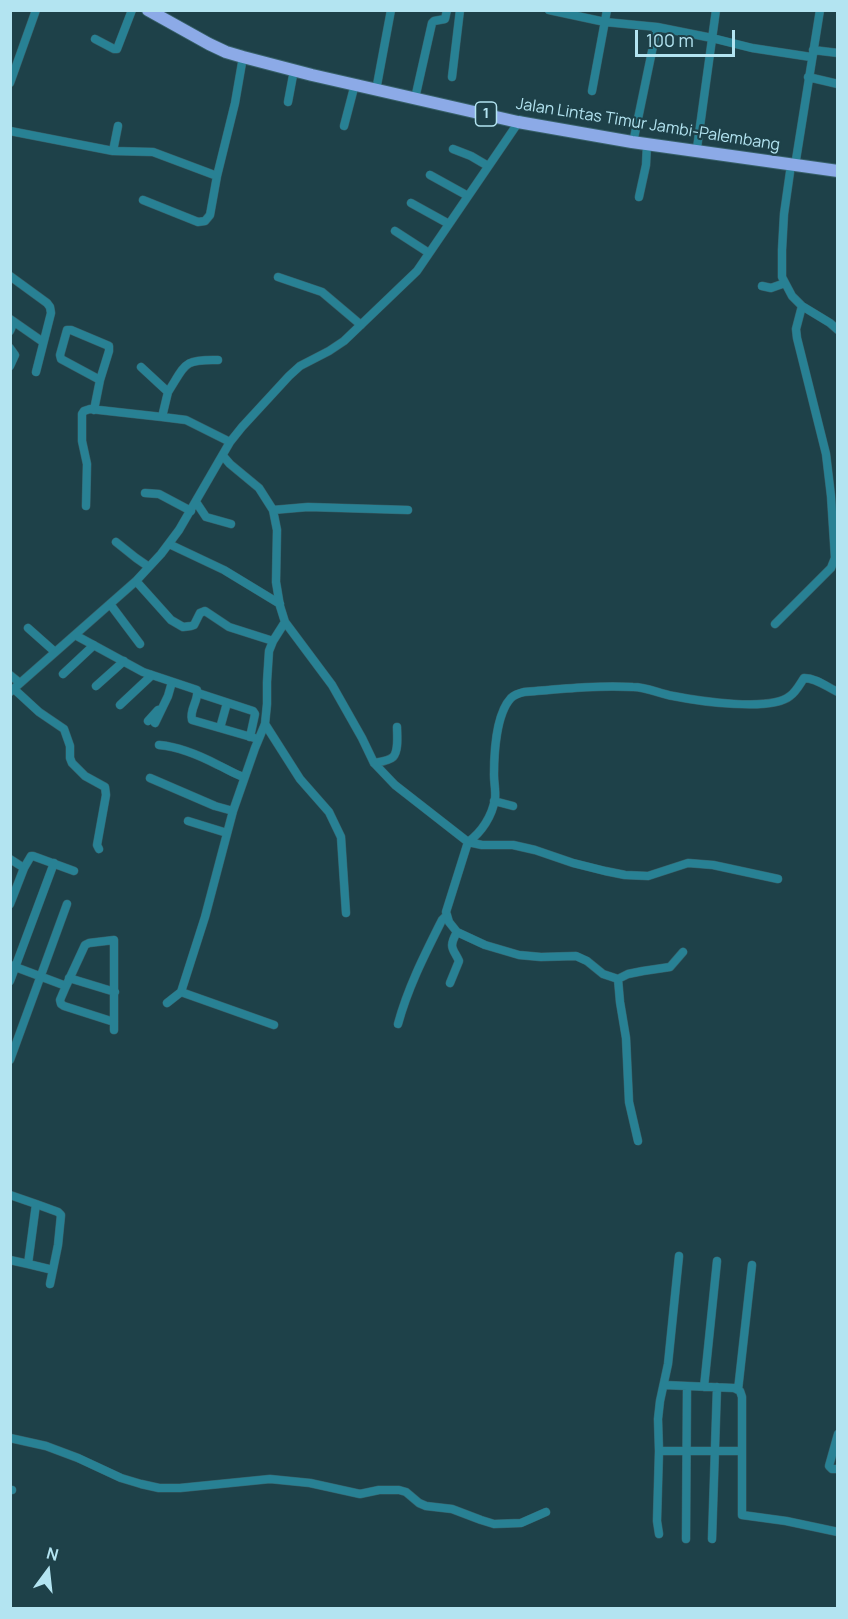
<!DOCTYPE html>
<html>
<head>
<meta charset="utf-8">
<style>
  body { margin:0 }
  #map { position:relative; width:848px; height:1619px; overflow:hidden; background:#1e4149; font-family:Manrope,sans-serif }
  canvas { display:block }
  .frame { position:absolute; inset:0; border:12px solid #b3e4f1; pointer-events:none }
  .north { position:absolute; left:18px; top:1541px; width:60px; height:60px; -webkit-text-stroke:4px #1e4149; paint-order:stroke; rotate:15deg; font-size:16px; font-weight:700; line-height:24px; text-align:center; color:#b3e4f1 }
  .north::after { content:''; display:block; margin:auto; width:21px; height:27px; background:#b3e4f1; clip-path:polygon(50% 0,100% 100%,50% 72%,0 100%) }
  .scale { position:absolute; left:635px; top:30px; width:100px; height:27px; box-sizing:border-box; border:3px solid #b3e4f1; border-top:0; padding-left:8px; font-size:18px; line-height:21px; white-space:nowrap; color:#b3e4f1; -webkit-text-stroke:4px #1e4149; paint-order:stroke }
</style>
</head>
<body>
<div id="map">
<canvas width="848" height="1619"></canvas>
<div class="frame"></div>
<div class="north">N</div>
<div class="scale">100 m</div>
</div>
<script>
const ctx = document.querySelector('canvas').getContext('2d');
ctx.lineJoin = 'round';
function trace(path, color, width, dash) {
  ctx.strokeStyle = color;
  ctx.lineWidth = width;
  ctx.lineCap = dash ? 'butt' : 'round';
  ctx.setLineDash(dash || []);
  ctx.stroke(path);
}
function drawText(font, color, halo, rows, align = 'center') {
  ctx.font = font + ' Manrope,sans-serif';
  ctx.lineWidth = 4.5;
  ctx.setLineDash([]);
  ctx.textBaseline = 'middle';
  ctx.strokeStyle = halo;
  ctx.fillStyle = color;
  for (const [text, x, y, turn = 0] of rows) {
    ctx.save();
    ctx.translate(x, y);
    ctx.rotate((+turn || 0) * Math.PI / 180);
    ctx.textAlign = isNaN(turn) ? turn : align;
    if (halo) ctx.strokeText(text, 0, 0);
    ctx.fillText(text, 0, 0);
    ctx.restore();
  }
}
const minor = new Path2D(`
  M 549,10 L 605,22 L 657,27 L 634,138
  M 657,27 L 712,38 L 752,48 L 811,57
  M 95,39 L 114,49 L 117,49 L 132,10
  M 813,50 L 838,53
  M 452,77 L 460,10
  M 808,77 L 838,84
  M 10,83 L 36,10
  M 377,85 L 391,10
  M 592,91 L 607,10
  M 416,94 L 432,23 L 434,21 L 445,19 L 447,10
  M 288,102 L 294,70
  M 344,126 L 355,84
  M 10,131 L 113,151 L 153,152 L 217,176 L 235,103 L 243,57
  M 697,148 L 716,10
  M 453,149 L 471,156 L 488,166
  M 113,151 L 118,126
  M 791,165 L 784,214 L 782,250 L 782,277 L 792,296 L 802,306 L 830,323 L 838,330
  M 795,166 L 820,10
  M 430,175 L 468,196
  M 639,197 L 646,165 L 647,144
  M 143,200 L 198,222 L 205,221 L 210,215 L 217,176
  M 411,203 L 449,224
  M 395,231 L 429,253
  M 10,276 L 47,303 L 50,307 L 51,313 L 36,372
  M 278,277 L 322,292 L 361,325
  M 762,286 L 771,288 L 785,283
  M 10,319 L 43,342
  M 10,331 L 14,322
  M 10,348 L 15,355 L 10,366
  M 141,367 L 168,392 L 162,417 L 186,420 L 230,442
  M 168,392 C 186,364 183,359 218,360
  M 94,410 L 100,380 L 109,351 L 109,346 L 71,330 L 67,330 L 60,355 L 61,359 L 100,380
  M 223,456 L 230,464 L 259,488 L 273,510 L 277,530 L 276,582 L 280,606 L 285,622 L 332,685 L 362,738 L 374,763 L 395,785 L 468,842 C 482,832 492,816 495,799 C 496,791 494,783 494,775 C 494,754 496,714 511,698 C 514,695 520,693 524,692 C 560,689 597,685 633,687 C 647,687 660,694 673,696 C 698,701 771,712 790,696 C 796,692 800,684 804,678 C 816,678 827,687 838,692
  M 145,493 L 159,494 L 191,511
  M 196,502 L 206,517 L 231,524
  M 86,506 L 87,464 L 82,441 L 82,414 L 84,411 L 90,409 L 162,417
  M 273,510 L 308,507 L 408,510
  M 116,542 L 136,558 L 149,567
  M 169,544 L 224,570 L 280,604
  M 136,581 L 171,620 L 183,627 L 191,626 L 194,625 L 200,613 L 205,611 L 229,627 L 273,641
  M 110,604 L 140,644
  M 775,624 L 831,568 L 835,558 L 831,496 L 826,454 L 797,338 L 796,329 L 802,306
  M 28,628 L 55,652
  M 75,635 L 143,672 L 197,690 C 199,701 189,709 192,720 L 258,739
  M 63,674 L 94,645
  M 10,675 L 20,683
  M 96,686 L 124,661
  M 14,689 L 39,712 L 64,729 L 70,746 L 70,758 L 72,763 L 85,776 L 105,787 L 106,795 L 97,845 L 99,849
  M 10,692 L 136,581 L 161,554 L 179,530 L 230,442 L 242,427 L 289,376 L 300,366 L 329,351 L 344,341 L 417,271 L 520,120
  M 198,693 L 253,711 L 255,714 L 250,737
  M 120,705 L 152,675
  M 148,721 L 158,710
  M 155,723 L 168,696 L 172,682
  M 265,724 L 300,779 L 329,812 L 341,837 L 346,913
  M 220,728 L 227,703
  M 159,745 C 180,747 199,755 218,765 C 227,769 234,774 244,777
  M 374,763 C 379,762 389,761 393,757 C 399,751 397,734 397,727
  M 150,778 L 215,806 L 233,811
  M 494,801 L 513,806
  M 188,821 L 227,833
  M 10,859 L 24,868
  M 10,904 L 24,868 L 31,856 L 33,856 L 74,871
  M 683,952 L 670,967 L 643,971 L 628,974 L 618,979 L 603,974 L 587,961 L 576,956 L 541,957 L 519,955 L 485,945 L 457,932 L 449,922 L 446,912 L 468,842 L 482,845 L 513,845 L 535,850 L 573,863 L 605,871 L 625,875 L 648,876 L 688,863 L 713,865 L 778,879
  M 10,965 L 66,986 L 60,1000 L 61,1004 L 64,1006 L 114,1022
  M 69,978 L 115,992
  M 618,979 L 620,1002 L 626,1038 L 629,1102 L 638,1141
  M 10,981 L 54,863
  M 450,983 L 459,961 C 453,948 448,948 457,932
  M 66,986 L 85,945 L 89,943 L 114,940 L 114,1030
  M 181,992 L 274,1025
  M 167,1003 L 181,992 L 205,917 L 233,811 L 255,748 L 265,724 L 267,704 L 267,682 L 269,651 L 273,641 L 285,622
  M 398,1024 C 408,987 425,954 442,920 L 447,915
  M 10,1060 L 67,904
  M 10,1195 L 36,1204 L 28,1264 L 10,1260
  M 36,1204 L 58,1212 L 61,1215 L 58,1245 L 50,1284
  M 28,1264 L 53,1270
  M 664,1385 L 734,1388 L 740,1391 L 742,1397 L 742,1515 L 786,1521 L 838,1532
  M 704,1387 L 717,1261
  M 738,1390 L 752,1265
  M 838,1434 L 829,1466 L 832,1469 L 838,1469
  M 10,1438 L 46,1446 L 78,1458 L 121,1478 L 141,1484 L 159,1488 L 180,1488 L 270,1479 L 310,1483 L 360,1494 L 379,1490 L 399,1490 L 406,1492 L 419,1503 L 426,1506 L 452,1509 L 481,1520 L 494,1524 L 521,1523 L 546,1512
  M 659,1451 L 658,1419 L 660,1401 L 668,1364 L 679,1256
  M 10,1490 L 12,1490
  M 659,1534 L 657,1521 L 659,1451 L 742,1451
  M 686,1539 L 687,1386
  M 712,1539 L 717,1387`);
const trunk = new Path2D(`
  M 148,10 L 209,44 L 226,52 L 243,57 L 312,75 L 518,122 L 632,142 L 838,171`);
trace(minor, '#376069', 9);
trace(trunk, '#376069', 14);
trace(minor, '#288194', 8);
trace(trunk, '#8caae7', 12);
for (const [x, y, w] of [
  [486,114,21]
]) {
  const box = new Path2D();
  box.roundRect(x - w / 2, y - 12, w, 24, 4.5);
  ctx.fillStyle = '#1e4149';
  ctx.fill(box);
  trace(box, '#b3e4f1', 1.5);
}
drawText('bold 15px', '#b3e4f1', null, [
  ["1",486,114]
]);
drawText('16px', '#b3e4f1', '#1e4149', [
  ["Jalan Lintas Timur Jambi-Palembang",648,125,9]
]);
</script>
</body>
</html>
